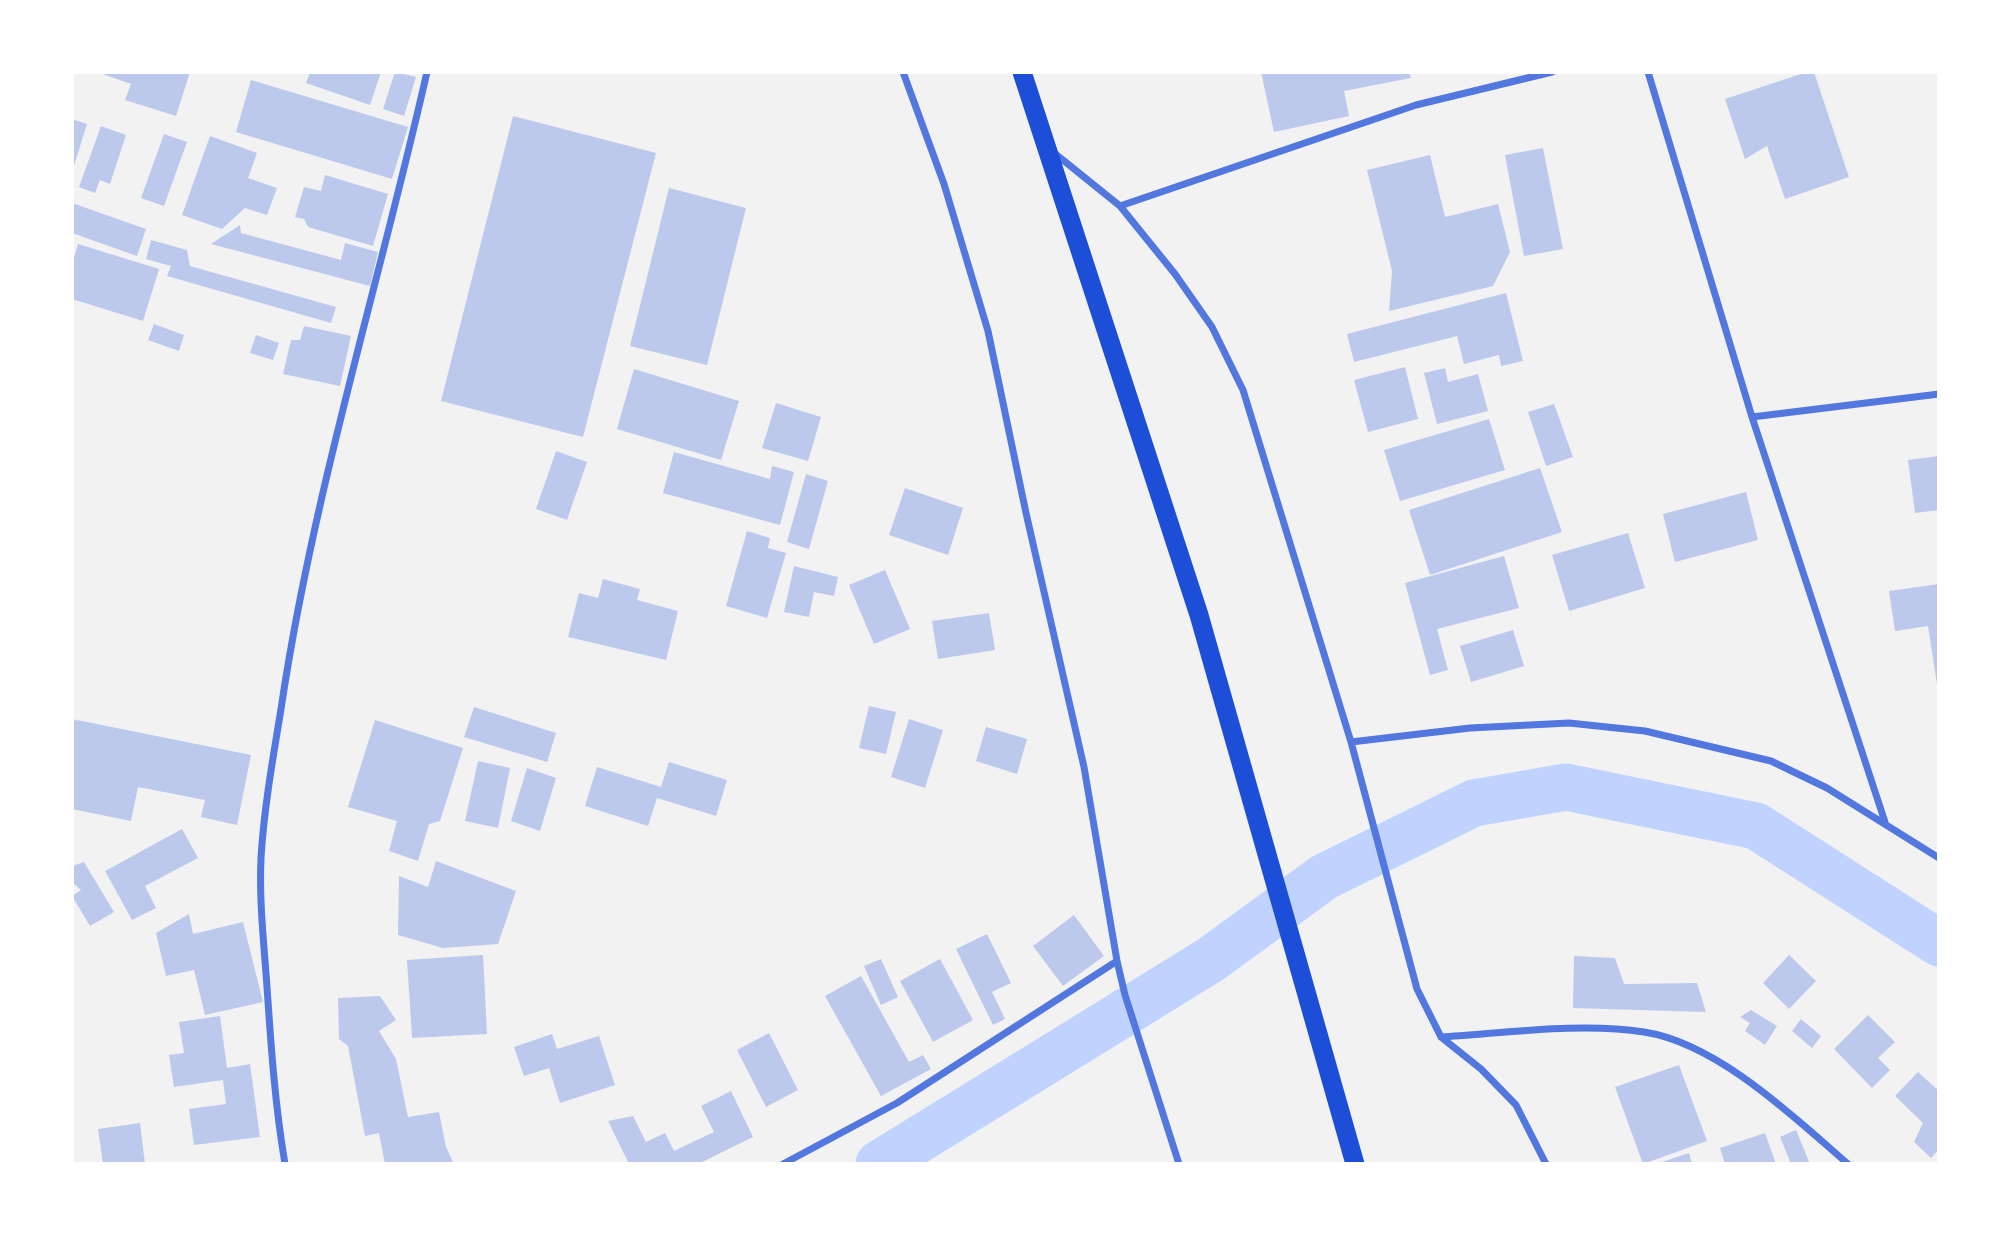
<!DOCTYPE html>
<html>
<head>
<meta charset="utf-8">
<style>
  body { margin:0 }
  #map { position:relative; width:2011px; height:1236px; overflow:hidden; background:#f2f2f2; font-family:"Sofia Sans Condensed",sans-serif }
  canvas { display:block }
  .frame { position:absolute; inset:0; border:74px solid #fff; pointer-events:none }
</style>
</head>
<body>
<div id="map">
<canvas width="2011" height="1236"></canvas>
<div class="frame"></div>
</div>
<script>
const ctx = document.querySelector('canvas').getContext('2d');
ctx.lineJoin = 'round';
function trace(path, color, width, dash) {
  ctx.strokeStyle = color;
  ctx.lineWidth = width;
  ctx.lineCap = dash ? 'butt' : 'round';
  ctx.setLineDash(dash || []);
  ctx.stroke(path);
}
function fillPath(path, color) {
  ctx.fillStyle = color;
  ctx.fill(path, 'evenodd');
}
trace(new Path2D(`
  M 879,1164 L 1210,960 L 1324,877 L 1474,803 L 1566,787 L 1756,826 L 1939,943`), '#bfd3fe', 47);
fillPath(new Path2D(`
  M 97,72 L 190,72 L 176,116 L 125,100 L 131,84 Z
  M 310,72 L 381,72 L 370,105 L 306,83 Z
  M 395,72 L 416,77 L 404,116 L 383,109 Z
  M 1261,72 L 1409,72 L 1411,78 L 1344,91 L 1349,116 L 1274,132 Z
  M 1807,72 L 1814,72 L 1849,177 L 1785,199 L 1767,146 L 1745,159 L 1725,99 Z
  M 251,80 L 408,127 L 392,179 L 236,132 Z
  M 513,116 L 656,153 L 583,437 L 441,401 Z
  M 72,119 L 87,124 L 72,172 Z
  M 101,126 L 126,135 L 110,184 L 100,180 L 95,193 L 79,187 Z
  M 164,134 L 187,142 L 164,206 L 141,198 Z
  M 210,136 L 257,153 L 248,178 L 277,188 L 267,215 L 245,208 L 222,229 L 182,215 Z
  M 1543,148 L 1563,249 L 1524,256 L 1505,155 Z
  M 1430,155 L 1445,217 L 1498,204 L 1510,252 L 1493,286 L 1389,311 L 1392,271 L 1367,170 Z
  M 325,175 L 388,194 L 373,246 L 308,227 L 304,219 L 295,217 L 304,187 L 321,191 Z
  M 669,188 L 746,208 L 707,365 L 630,346 Z
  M 72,203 L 146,229 L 137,256 L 72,233 Z
  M 240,225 L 241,233 L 341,260 L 345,243 L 378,252 L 370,286 L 211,244 Z
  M 151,240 L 187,250 L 190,266 L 336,307 L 331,323 L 167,276 L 171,266 L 146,259 Z
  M 78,244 L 159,269 L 143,321 L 72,299 L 72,264 Z
  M 1506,293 L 1523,361 L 1501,366 L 1499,355 L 1464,364 L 1457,336 L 1354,362 L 1347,334 Z
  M 154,324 L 184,335 L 179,351 L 148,340 Z
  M 304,326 L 351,336 L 340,386 L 283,374 L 291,340 L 300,340 Z
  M 256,335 L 279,343 L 273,360 L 250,353 Z
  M 1405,367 L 1418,419 L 1368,432 L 1354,380 Z
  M 1445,368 L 1448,382 L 1478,374 L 1488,411 L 1437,424 L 1424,373 Z
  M 634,369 L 739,401 L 721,460 L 617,429 Z
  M 776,403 L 821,417 L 808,461 L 762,448 Z
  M 1554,404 L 1573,457 L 1546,466 L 1528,412 Z
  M 1489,419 L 1505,470 L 1400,501 L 1384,450 Z
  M 556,451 L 587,462 L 567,520 L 536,509 Z
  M 674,452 L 770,479 L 772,466 L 794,472 L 780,525 L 663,493 Z
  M 1939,456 L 1939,510 L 1915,513 L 1908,460 Z
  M 1540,468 L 1562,532 L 1430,575 L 1409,510 Z
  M 806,474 L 828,481 L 809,549 L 787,542 Z
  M 905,488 L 963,508 L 948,555 L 889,535 Z
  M 1746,492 L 1758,540 L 1675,562 L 1663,514 Z
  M 747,531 L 770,538 L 768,548 L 786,553 L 767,618 L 726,606 Z
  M 1628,533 L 1645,588 L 1569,611 L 1552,555 Z
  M 1504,556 L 1519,608 L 1437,629 L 1448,670 L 1430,675 L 1405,583 Z
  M 794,566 L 838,577 L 834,596 L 814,592 L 809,617 L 784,612 Z
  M 885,570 L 910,629 L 874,644 L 849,585 Z
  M 603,579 L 640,589 L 637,600 L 678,611 L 666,660 L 568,637 L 579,593 L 598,598 Z
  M 1939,584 L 1939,690 L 1938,691 L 1928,626 L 1895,631 L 1889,591 Z
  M 989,613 L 995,650 L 938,659 L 932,621 Z
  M 1513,630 L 1524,666 L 1471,682 L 1460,646 Z
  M 869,706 L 896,712 L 886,754 L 859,748 Z
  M 474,707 L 556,733 L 547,762 L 464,737 Z
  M 72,719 L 251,755 L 237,825 L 201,817 L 205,800 L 138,787 L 131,821 L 72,809 Z
  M 909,719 L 943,730 L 925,788 L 891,777 Z
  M 375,720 L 463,748 L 440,821 L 429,824 L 418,861 L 389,851 L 397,821 L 348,807 Z
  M 986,727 L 1027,739 L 1017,774 L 976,761 Z
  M 478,761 L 510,768 L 498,828 L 465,821 Z
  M 669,762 L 727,780 L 716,816 L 657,798 L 648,826 L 585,806 L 597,767 L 661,787 Z
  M 527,768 L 556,778 L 540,831 L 511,821 Z
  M 182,829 L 198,858 L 145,886 L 156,908 L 132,920 L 105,871 Z
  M 436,861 L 516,891 L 498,944 L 443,948 L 398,935 L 399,876 L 428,887 Z
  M 84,862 L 114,912 L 90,926 L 72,896 L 81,890 L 72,882 L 72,866 Z
  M 189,914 L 193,934 L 243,922 L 263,1002 L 205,1015 L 194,970 L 166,976 L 156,933 Z
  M 1074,915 L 1104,956 L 1063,986 L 1033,946 Z
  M 987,934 L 1011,983 L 992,992 L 1005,1019 L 993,1025 L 956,949 Z
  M 483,955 L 487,1034 L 412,1038 L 407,960 Z
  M 1789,955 L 1816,981 L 1789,1009 L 1763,983 Z
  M 1574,956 L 1615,958 L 1624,984 L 1697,983 L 1706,1012 L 1573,1008 Z
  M 881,959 L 898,997 L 881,1005 L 864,966 Z
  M 940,959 L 973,1020 L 933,1042 L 900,981 Z
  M 861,976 L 909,1062 L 923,1055 L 931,1069 L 881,1096 L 825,996 Z
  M 380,996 L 396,1020 L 379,1031 L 396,1059 L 408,1117 L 439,1112 L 446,1147 L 454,1164 L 385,1164 L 379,1133 L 365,1136 L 348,1046 L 339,1039 L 338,998 Z
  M 1751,1010 L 1777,1026 L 1765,1045 L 1745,1031 L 1750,1023 L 1740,1017 Z
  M 1868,1015 L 1895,1042 L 1878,1058 L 1890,1070 L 1872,1088 L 1834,1049 Z
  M 220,1016 L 227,1068 L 250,1064 L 260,1137 L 194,1145 L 189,1109 L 226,1104 L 223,1080 L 174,1087 L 169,1055 L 184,1053 L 179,1022 Z
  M 1801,1019 L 1821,1036 L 1812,1048 L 1792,1031 Z
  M 769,1033 L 798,1090 L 766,1107 L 737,1050 Z
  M 552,1034 L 557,1049 L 599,1036 L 615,1085 L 560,1103 L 549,1068 L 524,1076 L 514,1047 Z
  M 1679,1065 L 1707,1141 L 1643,1164 L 1615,1087 Z
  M 1918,1072 L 1939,1091 L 1939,1149 L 1931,1158 L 1914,1142 L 1923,1123 L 1895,1096 Z
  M 731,1091 L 753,1137 L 698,1164 L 629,1164 L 608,1121 L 633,1116 L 646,1142 L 665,1133 L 674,1151 L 714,1132 L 701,1106 Z
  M 140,1123 L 145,1164 L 103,1164 L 98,1129 Z
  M 1796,1130 L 1810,1164 L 1791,1164 L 1780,1137 Z
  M 1765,1133 L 1776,1164 L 1725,1164 L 1720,1148 Z
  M 1689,1153 L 1692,1164 L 1656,1164 Z`), '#bdc9ec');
trace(new Path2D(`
  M 1648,72 L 1752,417 L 1885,822
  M 1053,152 L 1120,206 L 1416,105 L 1552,72
  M 1120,206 L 1175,274 L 1212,327 L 1243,390 L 1351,742 L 1470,728 L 1569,723 L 1645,731 L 1771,761 L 1827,788 L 1939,858
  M 1752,417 L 1939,394
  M 1351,742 L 1417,989 L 1441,1037 L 1481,1069 L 1516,1105 L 1546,1164
  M 1117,961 L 1125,995 L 1179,1164
  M 1441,1037 C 1505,1033 1582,1022 1644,1032 C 1717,1043 1794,1117 1848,1164
  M 285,1164 C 275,1105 271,1046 267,987 C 264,944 259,901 261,858 C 264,808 273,758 281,709 C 313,493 379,284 427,72
  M 783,1164 L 897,1103 L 1117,961 L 1084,767 L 1026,513 L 988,331 L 944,184 L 903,72`), '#5277de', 7);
trace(new Path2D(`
  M 1022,72 L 1199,615 L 1355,1164`), '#1d4ed8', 19);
</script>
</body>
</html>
